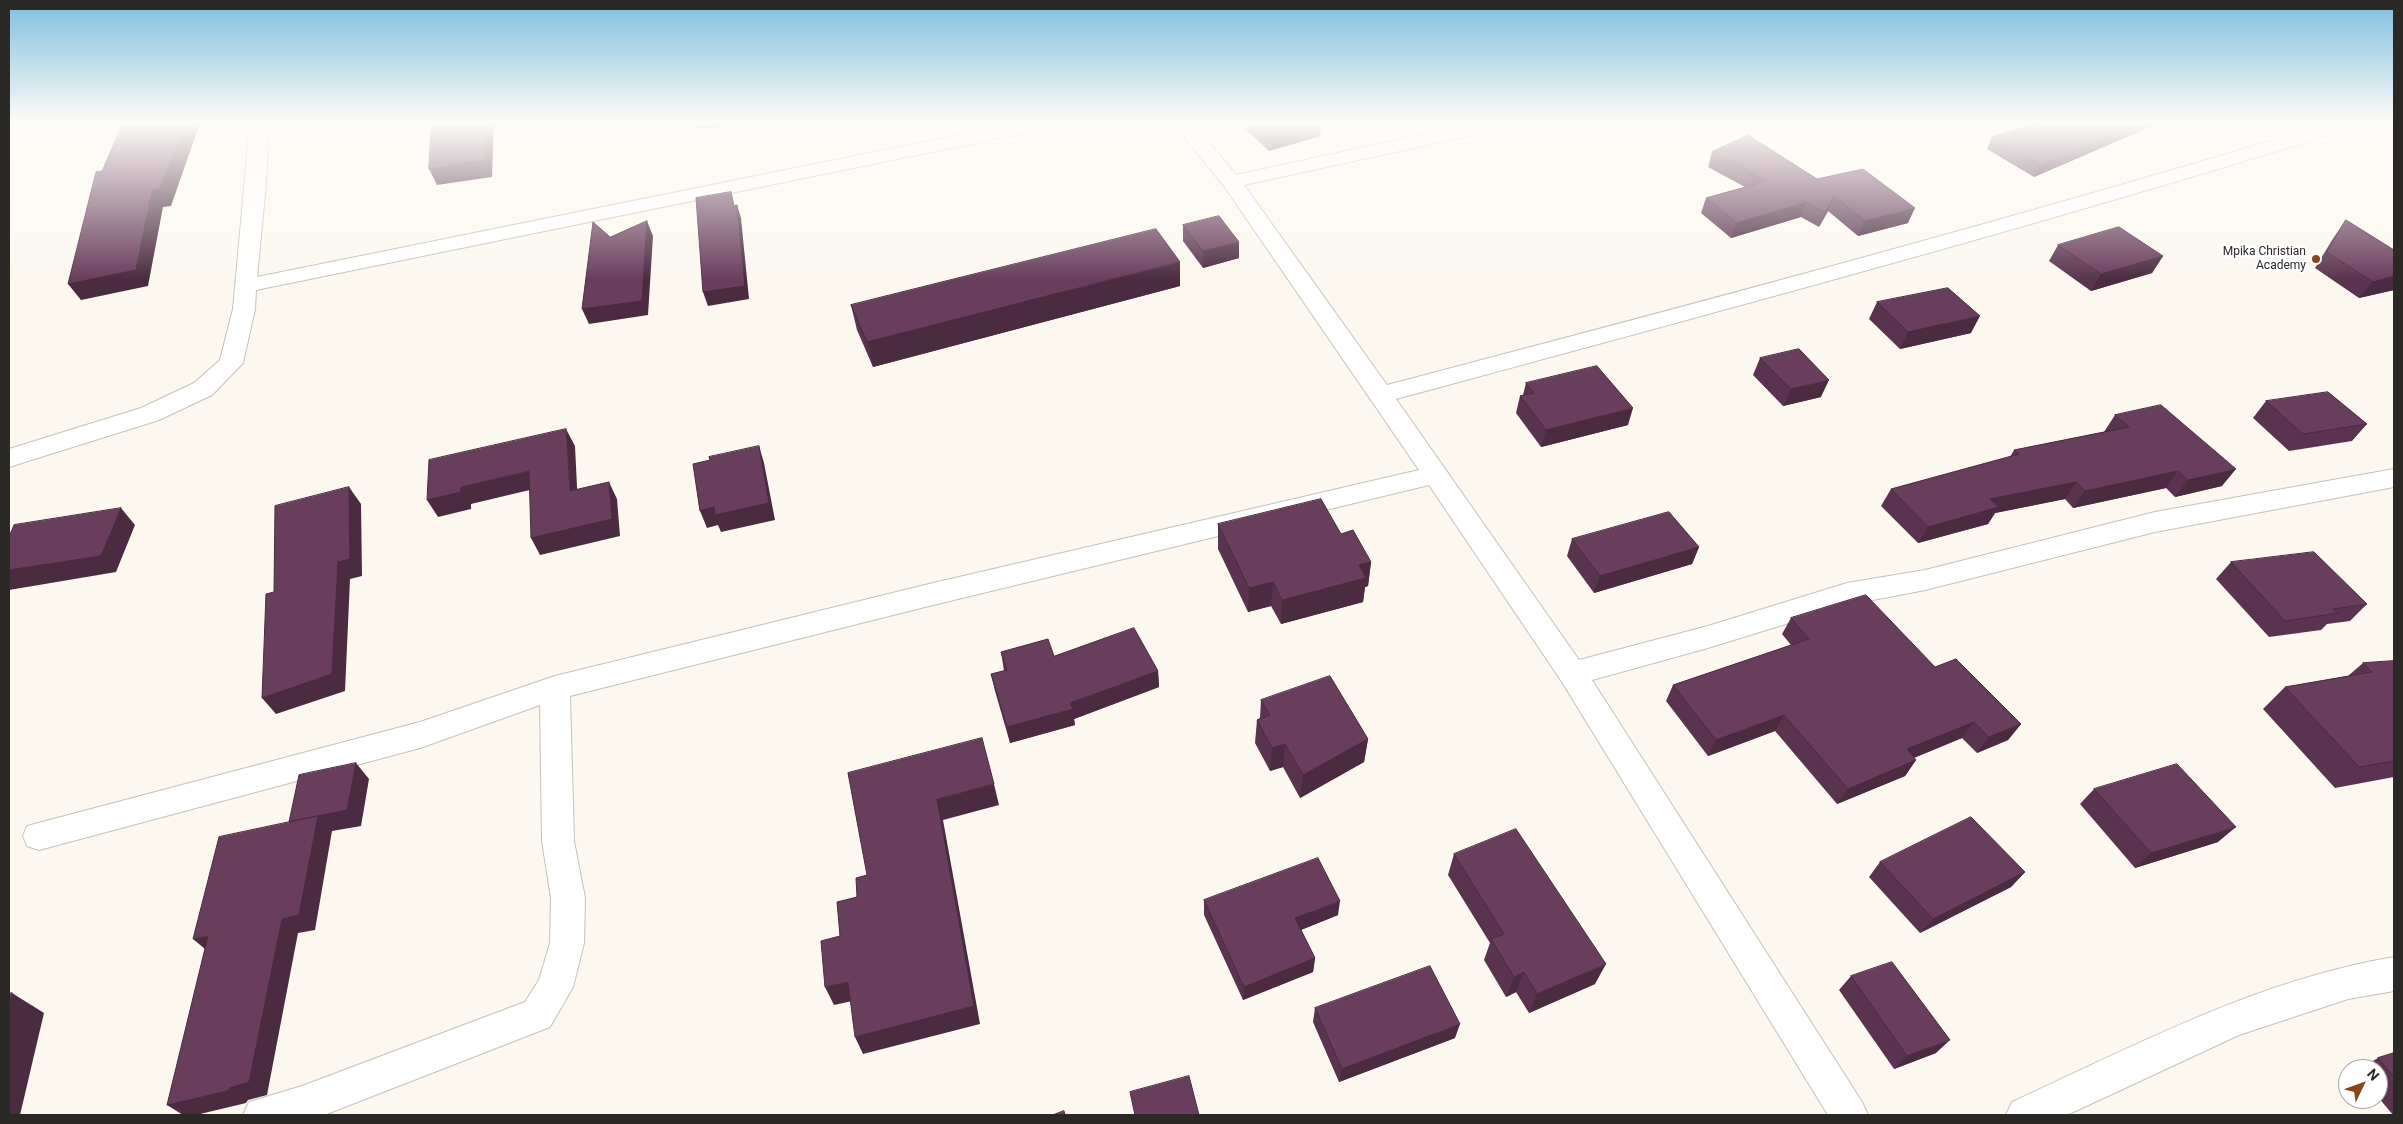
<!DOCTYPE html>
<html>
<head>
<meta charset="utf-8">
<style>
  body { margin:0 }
  #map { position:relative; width:2403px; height:1124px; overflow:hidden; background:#fcf8f0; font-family:Roboto,sans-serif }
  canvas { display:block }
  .frame { position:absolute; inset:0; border:10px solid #2b2926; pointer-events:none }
  .north { position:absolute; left:2338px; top:1059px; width:50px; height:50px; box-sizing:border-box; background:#fff; border:1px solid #aaa9a8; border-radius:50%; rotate:48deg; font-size:14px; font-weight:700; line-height:20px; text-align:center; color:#2b2926 }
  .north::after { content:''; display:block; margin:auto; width:18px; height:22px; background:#8a461a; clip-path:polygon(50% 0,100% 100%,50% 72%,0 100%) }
</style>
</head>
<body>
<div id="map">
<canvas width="2403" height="1124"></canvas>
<div class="frame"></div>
<div class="north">N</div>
</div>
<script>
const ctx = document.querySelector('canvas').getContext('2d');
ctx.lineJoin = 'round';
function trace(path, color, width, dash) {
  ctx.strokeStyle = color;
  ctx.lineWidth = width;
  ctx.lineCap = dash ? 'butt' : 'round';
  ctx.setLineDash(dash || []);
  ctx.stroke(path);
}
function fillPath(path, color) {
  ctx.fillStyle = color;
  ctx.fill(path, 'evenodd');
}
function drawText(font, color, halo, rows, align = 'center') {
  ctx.font = font + ' Roboto,sans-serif';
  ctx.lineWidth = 5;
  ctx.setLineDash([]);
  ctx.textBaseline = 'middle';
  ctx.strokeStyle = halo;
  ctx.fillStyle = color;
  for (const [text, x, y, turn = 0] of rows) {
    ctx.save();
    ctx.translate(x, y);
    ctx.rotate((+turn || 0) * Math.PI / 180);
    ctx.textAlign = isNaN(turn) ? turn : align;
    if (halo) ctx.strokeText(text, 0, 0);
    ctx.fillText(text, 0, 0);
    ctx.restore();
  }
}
const minor = new Path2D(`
  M 250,123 L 269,123 L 266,183 L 257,277 L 1018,123 L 1054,123 L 1051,127 L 1044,129 L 256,290 L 255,309 L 243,363 L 212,395 L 159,420 L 9,467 L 9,449 L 141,408 L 194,383 L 220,360 L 233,309 Z
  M 1173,123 L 1193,123 L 1236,175 L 1476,123 L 1509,123 L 1507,127 L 1500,129 L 1244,185 L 1387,385 C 1702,302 2018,218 2330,123 L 2357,123 L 2355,127 C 2038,226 1717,312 1396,399 L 1579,660 L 1708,626 L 1847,583 L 1925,570 L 2155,512 L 2394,469 L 2394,487 L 2155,532 L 1925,590 L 1847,605 L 1708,648 L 1592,680 L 1862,1102 L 1868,1115 L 1828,1115 L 1562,682 L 1429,485 L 929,606 L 570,696 L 574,841 L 585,898 L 584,943 L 573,987 L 550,1027 L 324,1115 L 243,1115 L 249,1102 L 302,1086 L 525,1002 L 539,980 L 550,943 L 551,898 L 542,841 L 540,705 L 420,748 L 39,850 L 27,846 L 23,836 L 27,826 L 420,722 L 555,676 L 929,584 L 1419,470 L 1224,186 Z
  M 2394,957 L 2394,991 L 2348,999 L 2239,1035 L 2067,1115 L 2006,1115 L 2012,1102 C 2136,1045 2258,980 2394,957 Z`);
trace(minor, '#c5c2ba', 2);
fillPath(minor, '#fff');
fillPath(new Path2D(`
  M 692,123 L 724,123 L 724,127 L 694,129 Z
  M 1242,123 L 1321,123 L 1320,136 L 1269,151 L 1242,126 Z
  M 2038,123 L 2162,123 L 2155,127 L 2152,126 L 2034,177 L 1987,149 L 1992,137 Z
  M 1712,152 L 1817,179 L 1908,223 L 1858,236 L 1828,211 L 1819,227 L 1801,217 L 1731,238 L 1701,213 L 1706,198 L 1745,187 L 1708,167 Z
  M 2346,220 L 2394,250 L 2394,290 L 2359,298 L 2315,268 L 2334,237 Z
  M 1183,225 L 1239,258 L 1203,268 L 1183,241 Z
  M 2058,245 L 2163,256 L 2152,273 L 2091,291 L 2049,261 Z
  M 1180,286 L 873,367 L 857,330 L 851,305 Z
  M 1877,302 L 1971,333 L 1900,349 L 1869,319 Z
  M 1760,358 L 1821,397 L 1783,406 L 1753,375 Z
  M 1526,383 L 1628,425 L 1541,447 L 1516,413 L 1520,396 L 1523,395 Z
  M 2266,401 L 2367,424 L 2352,441 L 2289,451 L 2253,418 Z
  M 2115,415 L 2222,486 L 2175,497 L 2166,488 L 2073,508 L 2065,499 L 1995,513 L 1988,524 L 1918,543 L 1881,506 L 1891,489 L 2010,457 L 2014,450 L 2104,432 Z
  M 1218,524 L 1341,534 L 1371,562 L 1368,586 L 1365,587 L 1363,602 L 1281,624 L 1271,606 L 1248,612 L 1218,549 Z
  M 1572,539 L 1699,547 L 1692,564 L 1594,593 L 1567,556 Z
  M 2231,562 L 2367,604 L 2350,621 L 2327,624 L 2321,630 L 2269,637 L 2216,579 Z
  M 1791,618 L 1935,667 L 2021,724 L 2008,740 L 1977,753 L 1962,738 L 1914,758 L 1916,760 L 1905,776 L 1837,804 L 1775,731 L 1708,756 L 1666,701 L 1673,685 L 1791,645 L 1782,634 Z
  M 1001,652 L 1054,656 L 1158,671 L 1159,687 L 1074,719 L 1075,725 L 1010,743 L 995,691 L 991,674 L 1004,671 Z
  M 2394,661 L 2394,777 L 2335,788 L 2263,709 L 2285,687 L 2348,676 L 2363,663 Z
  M 1261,700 L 1368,739 L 1364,762 L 1300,798 L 1283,767 L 1270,771 L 1255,743 L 1257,720 L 1260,718 Z
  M 2094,789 L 2218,842 L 2135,868 L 2080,804 Z
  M 1454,854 L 1595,984 L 1529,1013 L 1516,992 L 1506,997 L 1484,960 L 1490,943 L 1448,875 Z
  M 1880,862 L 2025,872 L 2011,887 L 1920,933 L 1869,877 Z
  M 1204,900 L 1338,915 L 1301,930 L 1315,958 L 1313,972 L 1243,1000 L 1204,915 Z
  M 1851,976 L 1936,1053 L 1894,1069 L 1839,990 Z
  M 1315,1008 L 1455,1038 L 1339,1082 L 1313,1022 Z
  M 2394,1053 L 2394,1115 L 2393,1115 L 2378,1097 L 2378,1069 L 2359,1069 L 2378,1058 Z`), '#5a344f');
fillPath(new Path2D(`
  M 185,123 L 200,123 L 171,206 L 163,207 L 148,286 L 81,300 L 68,284 L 152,191 Z
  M 486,123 L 494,123 L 492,177 L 437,185 L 429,169 Z
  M 1312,123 L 1321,123 L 1320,136 L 1269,151 L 1269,135 Z
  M 2141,123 L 2154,123 L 2152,126 L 2034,177 L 2040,165 Z
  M 2158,123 L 2162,123 L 2155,127 Z
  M 1834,196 L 1828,211 L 1819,227 L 1825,212 Z
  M 1807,202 L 1801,217 L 1731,238 L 1737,223 Z
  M 737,205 L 741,218 L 749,299 L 708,306 L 703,292 Z
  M 1915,208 L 1908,223 L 1858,236 L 1865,221 Z
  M 647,221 L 653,236 L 648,315 L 589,324 L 582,309 Z
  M 1239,242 L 1239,258 L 1203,268 L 1203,251 Z
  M 2163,256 L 2152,273 L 2091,291 L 2101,274 Z
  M 1180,262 L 1180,286 L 873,367 L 867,342 Z
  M 2394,276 L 2394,290 L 2359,298 L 2373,282 Z
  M 1980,316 L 1971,333 L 1900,349 L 1908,332 Z
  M 1829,380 L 1821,397 L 1783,406 L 1791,389 Z
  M 1633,408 L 1628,425 L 1541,447 L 1546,430 Z
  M 566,429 L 575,446 L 578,507 L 570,491 Z
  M 759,446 L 764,463 L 775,520 L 721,532 L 718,525 L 707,528 L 700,511 Z
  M 2236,469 L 2222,486 L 2175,497 L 2188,480 Z
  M 529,471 L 538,488 L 471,504 L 471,509 L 438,517 L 427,500 L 461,487 Z
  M 2178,471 L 2166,488 L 2073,508 L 2085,491 Z
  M 609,482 L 617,499 L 620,536 L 540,555 L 531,538 Z
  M 2076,482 L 2065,499 L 1995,513 L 1988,524 L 1918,543 L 1928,527 L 1990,499 Z
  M 349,487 L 361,504 L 362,576 L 350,579 L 345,691 L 276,714 L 262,698 L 338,562 Z
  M 121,508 L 135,525 L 116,572 L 9,590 L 9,570 Z
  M 1699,547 L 1692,564 L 1594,593 L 1600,576 Z
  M 1371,562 L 1368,586 L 1365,587 L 1363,602 L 1281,624 L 1282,600 L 1359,565 Z
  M 1273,582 L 1271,606 L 1248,612 L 1249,588 Z
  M 1158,671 L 1159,687 L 1074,719 L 1075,725 L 1010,743 L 1007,727 Z
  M 1784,715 L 1775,731 L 1708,756 L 1716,740 Z
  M 1974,722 L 1962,738 L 1896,765 L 1907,749 Z
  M 2021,724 L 2008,740 L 1977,753 L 1989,737 Z
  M 1368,739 L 1364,762 L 1300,798 L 1303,775 Z
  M 1285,744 L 1283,767 L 1270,771 L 1272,748 Z
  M 1916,760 L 1905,776 L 1837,804 L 1848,789 Z
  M 356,763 L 369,779 L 361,826 L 332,831 L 315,930 L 298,933 L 267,1095 L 248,1100 L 246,1103 L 196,1115 L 183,1115 L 167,1105 L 282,919 L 304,837 L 289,822 Z
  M 994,784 L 999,805 L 943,820 L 980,1024 L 863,1054 L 855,1037 L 937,799 Z
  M 2236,827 L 2218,842 L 2135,868 L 2151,853 Z
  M 2025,872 L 2011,887 L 1920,933 L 1933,919 Z
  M 1340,901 L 1338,915 L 1293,933 L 1295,918 Z
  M 208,936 L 211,954 L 193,939 Z
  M 1315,958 L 1313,972 L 1243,1000 L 1244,987 Z
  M 1606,964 L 1595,984 L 1529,1013 L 1537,994 Z
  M 1524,972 L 1516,992 L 1506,997 L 1514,977 Z
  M 848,982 L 857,1000 L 834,1005 L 825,987 Z
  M 12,993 L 44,1013 L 20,1115 L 9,1115 L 9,1008 Z
  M 1460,1024 L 1455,1038 L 1339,1082 L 1342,1069 Z
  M 1950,1040 L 1936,1053 L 1894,1069 L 1907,1056 Z`), '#4a2b40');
const building = new Path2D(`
  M 123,123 L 185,123 L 160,189 L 152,191 L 136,270 L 68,284 L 96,172 L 102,171 Z
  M 432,123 L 486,123 L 484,160 L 429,169 Z
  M 1256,123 L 1312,123 L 1269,135 Z
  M 2038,123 L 2141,123 L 2040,165 L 1992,137 Z
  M 1748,135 L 1817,179 L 1863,169 L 1915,208 L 1865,221 L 1834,196 L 1825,212 L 1807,202 L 1737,223 L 1706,198 L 1767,181 L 1712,152 Z
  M 731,192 L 734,206 L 737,205 L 745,286 L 703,292 L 696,198 Z
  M 1219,216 L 1239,242 L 1203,251 L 1183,225 Z
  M 2346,220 L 2394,250 L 2394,276 L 2373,282 L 2327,252 Z
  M 647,221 L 642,301 L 582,309 L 593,222 L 610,237 Z
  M 2119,227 L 2163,256 L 2101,274 L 2058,245 Z
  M 1156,229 L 1180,262 L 867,342 L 851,305 Z
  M 1948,288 L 1980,316 L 1908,332 L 1877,302 Z
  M 1799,349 L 1829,380 L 1791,389 L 1760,358 Z
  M 1597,366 L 1633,408 L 1546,430 L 1520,396 L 1534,393 L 1526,383 Z
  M 2328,392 L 2367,424 L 2303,434 L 2266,401 Z
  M 2161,405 L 2236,469 L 2188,480 L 2178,471 L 2085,491 L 2076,482 L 1990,499 L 1999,507 L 1928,527 L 1891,489 L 2019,454 L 2014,450 L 2129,427 L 2115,415 Z
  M 566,429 L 570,491 L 609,482 L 612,519 L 531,538 L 529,471 L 461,487 L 461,492 L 427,500 L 429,460 Z
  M 759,446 L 769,503 L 715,515 L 714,507 L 700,511 L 693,464 L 710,460 L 709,457 Z
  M 349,487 L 350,559 L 338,562 L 332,674 L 262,698 L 266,594 L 274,592 L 275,506 Z
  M 1321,499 L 1341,534 L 1353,530 L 1371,562 L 1359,565 L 1366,578 L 1282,600 L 1273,582 L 1249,588 L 1218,524 Z
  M 121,508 L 101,556 L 9,570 L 9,537 L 14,525 Z
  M 1669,512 L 1699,547 L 1600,576 L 1572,539 Z
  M 2314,552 L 2367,604 L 2333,609 L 2338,613 L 2285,621 L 2231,562 Z
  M 1866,595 L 1935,667 L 1956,659 L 2021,724 L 1989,737 L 1974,722 L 1907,749 L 1916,760 L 1848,789 L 1784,715 L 1716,740 L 1673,685 L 1809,639 L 1791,618 Z
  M 1134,628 L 1158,671 L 1070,703 L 1073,709 L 1007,727 L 991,674 L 1007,670 L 1001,652 L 1048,639 L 1054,656 Z
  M 2394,661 L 2394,761 L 2359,767 L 2285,687 L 2372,672 L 2363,663 Z
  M 1330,676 L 1368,739 L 1303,775 L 1285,744 L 1272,748 L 1257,720 L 1270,715 L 1261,700 Z
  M 982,738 L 994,784 L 937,799 L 974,1006 L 855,1037 L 848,982 L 825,987 L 821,941 L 840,936 L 837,902 L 857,897 L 856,878 L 867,875 L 848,773 Z
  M 356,763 L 347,810 L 289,822 L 299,775 Z
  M 2177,764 L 2236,827 L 2151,853 L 2094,789 Z
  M 318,816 L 299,915 L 282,919 L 249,1082 L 230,1088 L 228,1091 L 167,1105 L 208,936 L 193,939 L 219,837 Z
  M 1971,817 L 2025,872 L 1933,919 L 1880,862 Z
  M 1516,829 L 1606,964 L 1537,994 L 1524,972 L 1514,977 L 1491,939 L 1504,934 L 1454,854 Z
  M 1318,858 L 1340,901 L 1295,918 L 1315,958 L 1244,987 L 1204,900 Z
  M 1892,962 L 1950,1040 L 1907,1056 L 1851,976 Z
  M 1430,966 L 1460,1024 L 1342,1069 L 1315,1008 Z
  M 12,993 L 9,1008 L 9,994 Z
  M 2394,1053 L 2394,1077 L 2378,1058 Z
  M 1189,1076 L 1199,1115 L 1135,1115 L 1130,1092 Z
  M 1064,1111 L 1065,1115 L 1053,1115 Z`);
fillPath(building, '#693d5c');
trace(building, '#4a2b40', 1);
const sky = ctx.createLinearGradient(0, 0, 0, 280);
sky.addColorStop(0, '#7fbede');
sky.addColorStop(0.44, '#fefcf8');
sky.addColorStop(1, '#fefcf800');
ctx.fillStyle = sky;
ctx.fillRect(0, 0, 2403, 280);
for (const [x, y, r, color] of [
  [2316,259,5,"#8a461a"]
]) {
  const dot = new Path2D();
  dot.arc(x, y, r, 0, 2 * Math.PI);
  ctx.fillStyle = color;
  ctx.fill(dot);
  trace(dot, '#fff', 2);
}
drawText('12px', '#2b2926', '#fff', [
  ["Mpika Christian",2306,252],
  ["Academy",2306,266]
], 'right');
</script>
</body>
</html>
